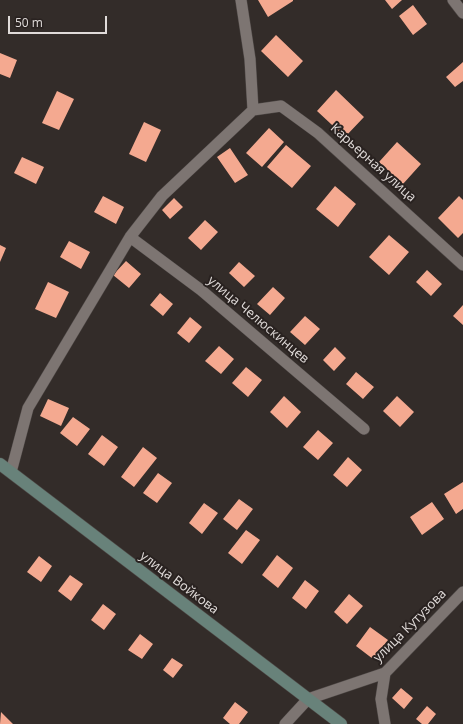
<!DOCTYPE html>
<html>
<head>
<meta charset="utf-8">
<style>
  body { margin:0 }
  #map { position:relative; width:463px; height:724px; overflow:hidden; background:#332c29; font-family:"Open Sans",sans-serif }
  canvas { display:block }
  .scale { position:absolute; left:8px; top:16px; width:99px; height:18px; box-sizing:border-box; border:2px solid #e0dbd9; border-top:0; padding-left:5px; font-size:12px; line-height:14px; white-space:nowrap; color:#e0dbd9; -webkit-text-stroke:3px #292220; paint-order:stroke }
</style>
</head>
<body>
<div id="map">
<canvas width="463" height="724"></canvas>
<div class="scale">50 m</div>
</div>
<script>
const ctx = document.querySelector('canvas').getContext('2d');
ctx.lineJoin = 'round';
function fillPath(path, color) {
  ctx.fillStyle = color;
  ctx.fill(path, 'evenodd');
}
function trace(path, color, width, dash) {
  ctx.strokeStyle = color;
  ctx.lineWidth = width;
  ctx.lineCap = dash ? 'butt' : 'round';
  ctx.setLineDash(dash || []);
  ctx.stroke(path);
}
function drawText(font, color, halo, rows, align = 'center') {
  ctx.font = font + ' "Open Sans",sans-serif';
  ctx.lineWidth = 4;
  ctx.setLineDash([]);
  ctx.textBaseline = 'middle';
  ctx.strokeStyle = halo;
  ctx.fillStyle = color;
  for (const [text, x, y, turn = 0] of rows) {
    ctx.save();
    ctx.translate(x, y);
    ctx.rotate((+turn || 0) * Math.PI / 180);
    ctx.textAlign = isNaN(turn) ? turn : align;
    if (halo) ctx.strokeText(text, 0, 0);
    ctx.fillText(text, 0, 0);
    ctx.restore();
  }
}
fillPath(new Path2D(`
  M 258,0 L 293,0 L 293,1 L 268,17 Z
  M 385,0 L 402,0 L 392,9 Z
  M 413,5 L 427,24 L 413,35 L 399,16 Z
  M 276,35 L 303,61 L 288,77 L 261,51 Z
  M 0,53 L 17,60 L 10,78 L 0,74 Z
  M 463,62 L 463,81 L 455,87 L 446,77 Z
  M 336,90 L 364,117 L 345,137 L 317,111 Z
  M 57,91 L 74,99 L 59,130 L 42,123 Z
  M 144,122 L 161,130 L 146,162 L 129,154 Z
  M 269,128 L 284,142 L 262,167 L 246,153 Z
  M 397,142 L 421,164 L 403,184 L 379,162 Z
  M 286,145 L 311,166 L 292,188 L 267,167 Z
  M 230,148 L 248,175 L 235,183 L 217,157 Z
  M 22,157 L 44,167 L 36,184 L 14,173 Z
  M 335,186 L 356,204 L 338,227 L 316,209 Z
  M 103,196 L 124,207 L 116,224 L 94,212 Z
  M 459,196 L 463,200 L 463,233 L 458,238 L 438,218 Z
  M 174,198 L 183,207 L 170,219 L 162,210 Z
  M 205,220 L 218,232 L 201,250 L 188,238 Z
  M 389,235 L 409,252 L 389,275 L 369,257 Z
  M 69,241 L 90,252 L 81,269 L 60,257 Z
  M 0,245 L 6,248 L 0,262 Z
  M 126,261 L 141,274 L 129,288 L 113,275 Z
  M 239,262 L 255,276 L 244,287 L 229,273 Z
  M 427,270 L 442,284 L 431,296 L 416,282 Z
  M 48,282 L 69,292 L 56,318 L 35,309 Z
  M 273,287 L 285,298 L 270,315 L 257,304 Z
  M 160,293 L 173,304 L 163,316 L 150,305 Z
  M 463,305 L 463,325 L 453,316 Z
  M 305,316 L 320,329 L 305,345 L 290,332 Z
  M 190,317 L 202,327 L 189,343 L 177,333 Z
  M 219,346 L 234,359 L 221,374 L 205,361 Z
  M 335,347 L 346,358 L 334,371 L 323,360 Z
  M 246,367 L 262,380 L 248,397 L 232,383 Z
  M 356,372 L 374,387 L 363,399 L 346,384 Z
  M 284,396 L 301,412 L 287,428 L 270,412 Z
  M 397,396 L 414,412 L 400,427 L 383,411 Z
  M 48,399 L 69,408 L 61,426 L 40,416 Z
  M 73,417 L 90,429 L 77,446 L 60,433 Z
  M 318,430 L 333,443 L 318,460 L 303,447 Z
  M 102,435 L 118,447 L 104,466 L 88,454 Z
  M 143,447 L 157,458 L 134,487 L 121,477 Z
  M 348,457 L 362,470 L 347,487 L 333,475 Z
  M 158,473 L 172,483 L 157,503 L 143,493 Z
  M 463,482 L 463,509 L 456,514 L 444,494 Z
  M 239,499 L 253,509 L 237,530 L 223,519 Z
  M 432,502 L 444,519 L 422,535 L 410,517 Z
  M 204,503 L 218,513 L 202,534 L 189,523 Z
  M 246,530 L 260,540 L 242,564 L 228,553 Z
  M 277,555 L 293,568 L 278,588 L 262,575 Z
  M 39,556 L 52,566 L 41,582 L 27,572 Z
  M 70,575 L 83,584 L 71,601 L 58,591 Z
  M 305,580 L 319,591 L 306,609 L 292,598 Z
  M 349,594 L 363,606 L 347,624 L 334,612 Z
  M 103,604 L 116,614 L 104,630 L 91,620 Z
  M 370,627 L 388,640 L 373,659 L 356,646 Z
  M 140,634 L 153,644 L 142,659 L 128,650 Z
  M 172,658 L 183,665 L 173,678 L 163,670 Z
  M 401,688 L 413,698 L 404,709 L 392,698 Z
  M 235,702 L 248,712 L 239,724 L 230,724 L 223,718 Z
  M 427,706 L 436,714 L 428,724 L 422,724 L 416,719 Z
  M 1,712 L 13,724 L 0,724 Z`), '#f4a990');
const street = new Path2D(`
  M 453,0 L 463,13
  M 253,110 L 281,106 L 318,133 L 463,265
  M 130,237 L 201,290 L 364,429
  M 11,472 L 28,408 L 130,237 L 162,196 L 253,110 L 250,59 L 241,0
  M 385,673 L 381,699 L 385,724
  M 285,724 L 308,699 L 385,673 L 463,592`);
const secondary = new Path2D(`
  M 0,464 L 341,724`);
trace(street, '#4e4846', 12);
trace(secondary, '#4e4846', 13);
trace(street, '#7d7572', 11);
trace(secondary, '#68827a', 12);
drawText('13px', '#e0dbd9', '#292220', [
  ["Карьерная улица",373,163,42],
  ["улица Челюскинцев",258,320,40],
  ["улица Войкова",179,583,37],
  ["улица Кутузова",410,626,-45]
]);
</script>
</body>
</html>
